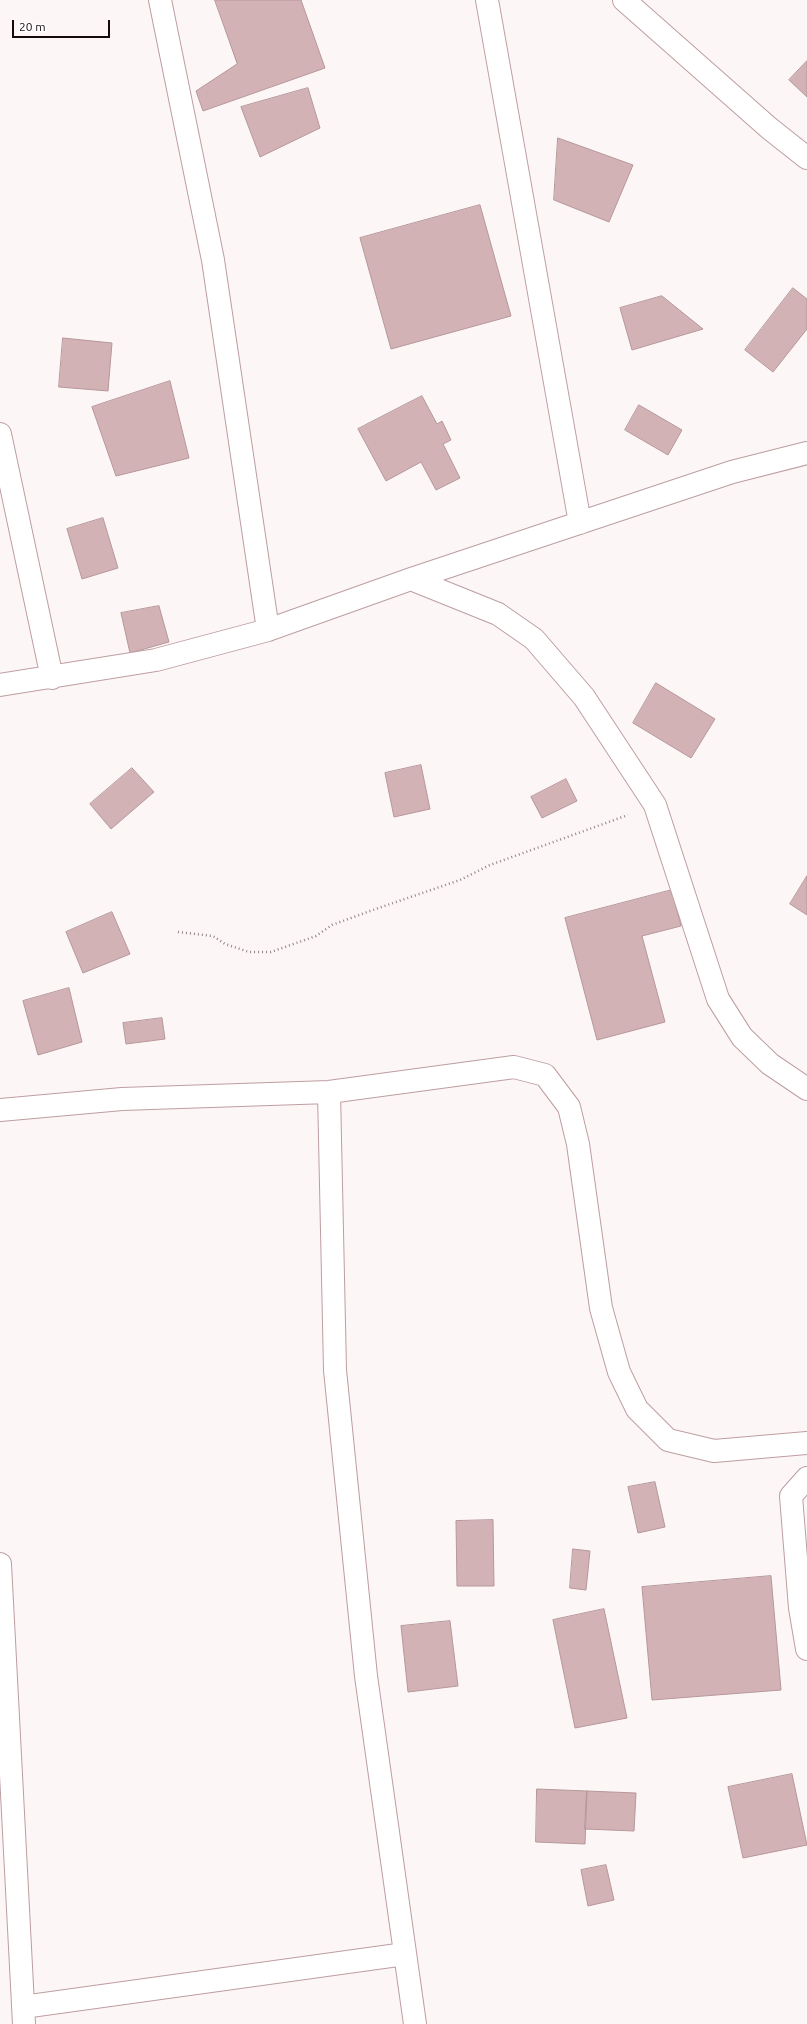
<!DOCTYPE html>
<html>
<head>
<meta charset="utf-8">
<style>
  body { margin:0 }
  #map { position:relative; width:807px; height:2024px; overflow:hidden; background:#fdf6f7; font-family:Ubuntu,sans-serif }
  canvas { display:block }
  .scale { position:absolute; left:12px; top:20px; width:98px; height:18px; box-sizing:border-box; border:2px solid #150a0b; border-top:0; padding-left:5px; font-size:12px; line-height:14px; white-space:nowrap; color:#150a0b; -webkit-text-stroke:3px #fff; paint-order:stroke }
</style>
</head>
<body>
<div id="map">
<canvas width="807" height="2024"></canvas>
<div class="scale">20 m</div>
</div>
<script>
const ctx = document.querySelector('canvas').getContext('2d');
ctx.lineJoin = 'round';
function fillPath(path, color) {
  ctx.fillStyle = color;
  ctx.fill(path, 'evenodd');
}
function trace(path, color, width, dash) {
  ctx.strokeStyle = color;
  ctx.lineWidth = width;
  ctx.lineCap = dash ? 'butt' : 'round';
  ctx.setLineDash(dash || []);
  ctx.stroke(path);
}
const building = new Path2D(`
  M 215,0 L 301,0 L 325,68 L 203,111 L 196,91 L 237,64 Z
  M 807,61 L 807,97 L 789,80 Z
  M 308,88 L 320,128 L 260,157 L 241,107 Z
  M 558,138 L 633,165 L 609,222 L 554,200 Z
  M 480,205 L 511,316 L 391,349 L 360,238 Z
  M 793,288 L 807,299 L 807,329 L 773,372 L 745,350 Z
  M 662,296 L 703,329 L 632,350 L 620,308 Z
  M 63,338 L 112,343 L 108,391 L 59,387 Z
  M 170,381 L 189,458 L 116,476 L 92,407 Z
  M 422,396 L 437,424 L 442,421 L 451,440 L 443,444 L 460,478 L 436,490 L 421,462 L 386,481 L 358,429 Z
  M 639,405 L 682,430 L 668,455 L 625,430 Z
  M 103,518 L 118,568 L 82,579 L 67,529 Z
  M 159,606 L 169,642 L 130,653 L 121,613 Z
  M 656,683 L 715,719 L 691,758 L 633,723 Z
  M 421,765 L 430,809 L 394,817 L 385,773 Z
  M 132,768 L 154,792 L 111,829 L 90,804 Z
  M 566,779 L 577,801 L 542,818 L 531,797 Z
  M 807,876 L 807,915 L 790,904 Z
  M 672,890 L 681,926 L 642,936 L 665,1022 L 597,1040 L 565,918 Z
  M 112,912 L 130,954 L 83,973 L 66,932 Z
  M 69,988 L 82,1042 L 38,1055 L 23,1001 Z
  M 162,1018 L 165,1039 L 126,1044 L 123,1023 Z
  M 655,1482 L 665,1527 L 638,1533 L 628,1487 Z
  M 493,1520 L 494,1586 L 457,1586 L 456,1521 Z
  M 573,1549 L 590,1551 L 586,1590 L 570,1588 Z
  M 771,1576 L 781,1690 L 652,1700 L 642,1587 Z
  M 604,1609 L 627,1718 L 575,1728 L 553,1620 Z
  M 450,1621 L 458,1686 L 408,1692 L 401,1626 Z
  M 792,1774 L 807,1845 L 743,1858 L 728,1787 Z
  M 537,1789 L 587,1791 L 585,1844 L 536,1842 Z
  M 587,1791 L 636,1793 L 634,1831 L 585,1829 Z
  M 606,1865 L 614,1900 L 588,1906 L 581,1870 Z`);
fillPath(building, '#d2b2b5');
trace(building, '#b6979a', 1);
const minor = new Path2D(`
  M 160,0 L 213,260 L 268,630
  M 487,0 L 580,523
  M 624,0 L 769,128 L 807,158
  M 0,434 L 52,678
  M 411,579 L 498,614 L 534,639 L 584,697 L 655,805 L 718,999 L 742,1037 L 770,1064 L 807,1089
  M 0,685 L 156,660 L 268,630 L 411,579 L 732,472 L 807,453
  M 329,1092 L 335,1370 L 366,1676 L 415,2024
  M 0,1110 L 122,1099 L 329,1092 L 514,1067 L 545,1075 L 569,1107 L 578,1144 L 601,1308 L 619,1372 L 637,1409 L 668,1440 L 714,1451 L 807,1443
  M 807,1478 L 791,1496 L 800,1608 L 807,1649
  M 0,1564 L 24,2024
  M 23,2007 L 405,1954`);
trace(minor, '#bd9ea1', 24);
trace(new Path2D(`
  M 178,932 L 213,936 L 225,944 L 249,952 L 271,952 L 316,936 L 332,925 L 370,911 L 460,880 L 490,865 L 628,815`), '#8f8687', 2.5, [1, 3]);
trace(minor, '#fff', 22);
</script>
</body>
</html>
